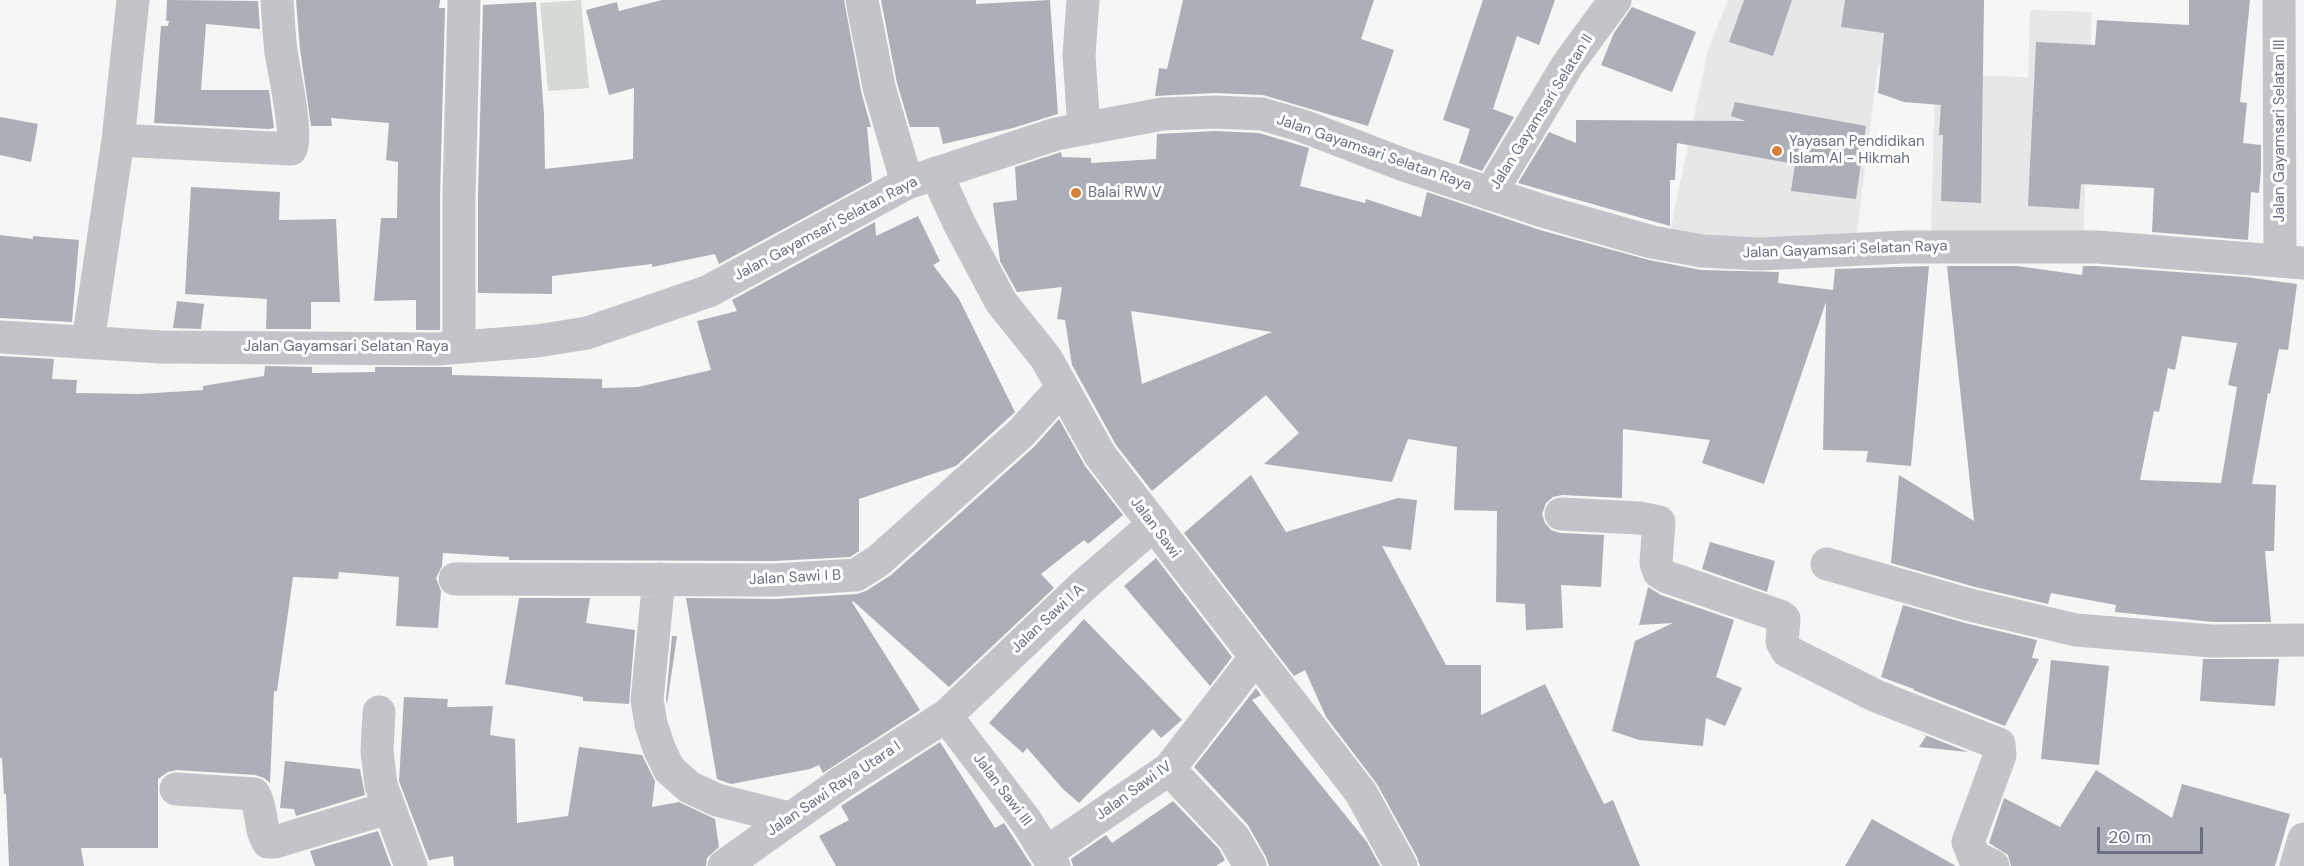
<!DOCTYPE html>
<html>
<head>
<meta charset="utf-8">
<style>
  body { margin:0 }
  #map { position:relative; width:2304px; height:866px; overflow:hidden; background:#f6f7f4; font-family:"DM Sans",sans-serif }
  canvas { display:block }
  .scale { position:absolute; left:2097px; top:827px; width:106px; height:27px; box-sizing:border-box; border:3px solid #697082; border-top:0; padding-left:8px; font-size:18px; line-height:21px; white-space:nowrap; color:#697082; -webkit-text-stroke:4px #fff; paint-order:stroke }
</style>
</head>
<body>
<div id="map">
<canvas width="2304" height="866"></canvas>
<div class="scale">20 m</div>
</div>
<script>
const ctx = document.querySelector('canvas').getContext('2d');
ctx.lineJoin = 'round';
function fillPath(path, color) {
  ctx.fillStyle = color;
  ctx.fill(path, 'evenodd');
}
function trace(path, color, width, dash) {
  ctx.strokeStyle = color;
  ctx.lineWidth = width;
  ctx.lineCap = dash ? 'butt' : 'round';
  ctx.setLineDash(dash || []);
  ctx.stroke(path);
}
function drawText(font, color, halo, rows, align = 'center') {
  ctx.font = font + ' "DM Sans",sans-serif';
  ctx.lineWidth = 6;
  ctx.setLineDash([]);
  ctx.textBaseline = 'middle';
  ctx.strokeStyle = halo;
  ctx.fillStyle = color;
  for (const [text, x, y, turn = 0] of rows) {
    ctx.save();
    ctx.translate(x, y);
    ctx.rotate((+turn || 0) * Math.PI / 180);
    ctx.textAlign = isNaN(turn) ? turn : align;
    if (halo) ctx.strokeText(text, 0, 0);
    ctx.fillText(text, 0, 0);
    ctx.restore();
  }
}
fillPath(new Path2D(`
  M 1728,0 L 1904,0 L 1898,52 L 1878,66 L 1855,247 L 1669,236 L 1708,50 Z
  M 2030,10 L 2092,12 L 2083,244 L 1931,239 L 1935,74 L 2028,77 Z`), '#e7e7e7');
fillPath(new Path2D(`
  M 581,0 L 589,88 L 548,91 L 540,3 Z`), '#d5dbd4');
fillPath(new Path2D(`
  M 167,0 L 258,1 L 260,29 L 206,24 L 201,90 L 269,90 L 274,128 L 269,129 L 154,123 L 161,26 L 168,26 L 169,21 L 166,21 Z
  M 296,0 L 440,0 L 439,8 L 445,8 L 440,196 L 440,330 L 416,330 L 416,300 L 374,301 L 381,218 L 397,218 L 398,162 L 386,160 L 389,123 L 331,118 L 332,126 L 311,126 L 300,49 Z
  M 662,0 L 844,0 L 861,91 L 871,127 L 867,127 L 872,181 L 719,264 L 715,254 L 652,267 L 652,264 L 552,276 L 552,294 L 478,293 L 478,196 L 483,5 L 536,2 L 544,115 L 545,169 L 633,159 L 634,88 L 609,95 L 586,10 L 617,2 L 619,11 Z
  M 881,0 L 976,0 L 976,4 L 1050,0 L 1058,114 L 1013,128 L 943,144 L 939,127 L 910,127 L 897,83 Z
  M 1183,0 L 1374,0 L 1361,39 L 1394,50 L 1368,126 L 1263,95 L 1214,93 L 1155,96 L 1159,68 L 1167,69 Z
  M 1483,0 L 1555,0 L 1539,45 L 1517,36 L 1493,109 L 1514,117 L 1482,171 L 1459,163 L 1470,129 L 1443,120 Z
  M 1744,0 L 1792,0 L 1773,56 L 1729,42 Z
  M 1845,0 L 1984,0 L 1981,203 L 1941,201 L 1943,135 L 1939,135 L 1941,105 L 1904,102 L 1878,93 L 1884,33 L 1841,27 Z
  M 2189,0 L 2250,0 L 2240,102 L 2247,103 L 2243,143 L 2261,145 L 2261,169 L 2259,193 L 2251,192 L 2248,240 L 2152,232 L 2154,188 L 2081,184 L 2079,209 L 2028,206 L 2036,42 L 2095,45 L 2097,20 L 2189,25 Z
  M 1632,7 L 1696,32 L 1672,92 L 1601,65 L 1614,33 Z
  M 1735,102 L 1866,126 L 1856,199 L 1791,191 L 1795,164 L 1677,143 L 1675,180 L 1670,180 L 1670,226 L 1518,183 L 1549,132 L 1576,143 L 1576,120 L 1746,121 L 1731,116 Z
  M 0,117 L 38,124 L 31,162 L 0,155 Z
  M 1215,131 L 1259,133 L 1309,148 L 1300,186 L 1365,203 L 1366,199 L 1421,217 L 1427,192 L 1540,230 L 1649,260 L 1701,270 L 1779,272 L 1778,283 L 1833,290 L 1835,269 L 1929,266 L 1911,466 L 1866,462 L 1868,451 L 1823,450 L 1826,302 L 1764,484 L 1702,463 L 1710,440 L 1623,429 L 1622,498 L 1562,495 L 1553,497 L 1546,503 L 1542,514 L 1545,523 L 1551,530 L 1560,533 L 1604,535 L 1601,587 L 1561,585 L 1563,628 L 1526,630 L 1525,604 L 1496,602 L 1497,511 L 1454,510 L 1457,447 L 1408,439 L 1392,482 L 1264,464 L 1299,433 L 1266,395 L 1152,491 L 1116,445 L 1072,365 L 1065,320 L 1057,319 L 1062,287 L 1017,292 L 1000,261 L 993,203 L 1017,200 L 1015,167 L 1061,152 L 1062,157 L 1091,158 L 1091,163 L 1156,159 L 1157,134 ZM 1131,311 L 1272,332 L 1142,384 Z
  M 191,187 L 280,192 L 279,220 L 336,219 L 340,302 L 311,302 L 311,329 L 266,329 L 267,299 L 185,294 Z
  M 918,216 L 940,261 L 933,265 L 959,299 L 1015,412 L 956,466 L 859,499 L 859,551 L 850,557 L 774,561 L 509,560 L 509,557 L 443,553 L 442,566 L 436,578 L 441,591 L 438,628 L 396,626 L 399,577 L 339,572 L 338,579 L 293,577 L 277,691 L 274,691 L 270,783 L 264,778 L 255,775 L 177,770 L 168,772 L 158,779 L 158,848 L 81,848 L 84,866 L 9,866 L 6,794 L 4,794 L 2,758 L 0,758 L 0,356 L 54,359 L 52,379 L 77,380 L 76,393 L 139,394 L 203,390 L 203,386 L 264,376 L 265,366 L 312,367 L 312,373 L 375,372 L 375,367 L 452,367 L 452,375 L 602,379 L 602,388 L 638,387 L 711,370 L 697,321 L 737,311 L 732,300 L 875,222 L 876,236 Z
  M 0,235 L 33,239 L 33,236 L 79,240 L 72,322 L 0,318 Z
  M 1947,266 L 2017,266 L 2082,275 L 2083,266 L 2096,266 L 2245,277 L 2297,284 L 2288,350 L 2279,349 L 2270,394 L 2268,393 L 2252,484 L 2276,485 L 2274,551 L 2265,551 L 2271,622 L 2213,622 L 2115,612 L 2116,605 L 2051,593 L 2048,604 L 1975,587 L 1891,563 L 1899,475 L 1974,521 ZM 2182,336 L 2237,343 L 2228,385 L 2237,387 L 2221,483 L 2140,480 L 2154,411 L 2159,412 L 2168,368 L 2175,370 Z
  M 177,301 L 204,304 L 201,329 L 173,328 Z
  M 1059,419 L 1085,466 L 1123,515 L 1088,544 L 1084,540 L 1041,574 L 1054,588 L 949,687 L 853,601 L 852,602 L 920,710 L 823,773 L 819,765 L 810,769 L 731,784 L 717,779 L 686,598 L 776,599 L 857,594 L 866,591 L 891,575 L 1034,447 Z
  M 1251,475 L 1286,532 L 1398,498 L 1417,500 L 1411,550 L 1382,546 L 1446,665 L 1481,665 L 1481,715 L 1545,684 L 1604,804 L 1613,800 L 1640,866 L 1420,866 L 1417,857 L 1377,784 L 1326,717 L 1305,670 L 1294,676 L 1184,533 Z
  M 1710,542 L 1775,561 L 1767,592 L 1702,569 Z
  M 1156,558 L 1232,657 L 1210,686 L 1124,586 Z
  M 1648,587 L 1661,595 L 1734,620 L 1716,677 L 1742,688 L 1725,726 L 1706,718 L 1703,746 L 1639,740 L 1612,731 L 1635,641 L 1673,623 L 1639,625 Z
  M 519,598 L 590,598 L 586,623 L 635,630 L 629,704 L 583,701 L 583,697 L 505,684 Z
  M 1903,605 L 1965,623 L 2037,640 L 2032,658 L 2039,659 L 2005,726 L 1913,690 L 1914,689 L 1881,677 Z
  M 1084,619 L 1182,720 L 1161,738 L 1153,729 L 1079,803 L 1063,789 L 1027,748 L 1023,753 L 989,723 Z
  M 672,636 L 677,636 L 667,704 L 666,699 Z
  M 2203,659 L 2279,659 L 2275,706 L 2200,701 Z
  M 2051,660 L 2109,666 L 2099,765 L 2041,759 Z
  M 1256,688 L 1261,695 L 1252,700 L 1367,842 L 1380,866 L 1269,866 L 1266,857 L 1248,825 L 1194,767 Z
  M 404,697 L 448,699 L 447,707 L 493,706 L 490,735 L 515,739 L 517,823 L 568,816 L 579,747 L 642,755 L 655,781 L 652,807 L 679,802 L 715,819 L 719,847 L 707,858 L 706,866 L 454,866 L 453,856 L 429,860 L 399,781 Z
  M 1920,733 L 1968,752 L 1919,747 L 1926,736 Z
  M 940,742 L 995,828 L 1004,823 L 1032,866 L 836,866 L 819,836 L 849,820 L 841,806 Z
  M 285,761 L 360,769 L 365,795 L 296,816 L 294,809 L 280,808 Z
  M 2096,770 L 2172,818 L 2182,784 L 2290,814 L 2275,866 L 2011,866 L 2008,855 L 1989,843 L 2004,798 L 2060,827 Z
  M 1173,801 L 1219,849 L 1225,860 L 1216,866 L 1073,866 L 1071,859 L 1106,835 L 1112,843 Z
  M 1872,819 L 1956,866 L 1845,866 Z
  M 378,831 L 391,866 L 315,866 L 310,851 Z`), '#acafb7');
trace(new Path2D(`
  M 862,0 L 879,87 L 907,183
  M 1083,0 L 1079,55 L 1084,129
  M 2279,0 L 2280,261
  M 118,140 L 291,149 C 298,136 284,70 281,52 C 279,34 278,17 277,0
  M 936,173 L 959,223 L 1001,302 L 1046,358 L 1100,455 L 1361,793 L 1401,866
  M 1490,194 L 1568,64 L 1615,0
  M 0,337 L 161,347 L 437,349 L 537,341 L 587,333 L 709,291 L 907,183 L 1056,134 L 1162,114 L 1215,112 L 1262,114 L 1303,126 L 1404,165 L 1546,212 L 1652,242 L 1702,251 L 1760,254 L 1904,247 L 2097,247 L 2304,263
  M 88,342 L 118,140 L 133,0
  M 459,347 L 459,196 L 464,0
  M 1561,514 L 1639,518 L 1659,522 L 1656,563 L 1659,572 L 1667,577 L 1780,616 L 1784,619 L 1782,642 L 1787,651 L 1876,696 L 1999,744 L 2000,755 L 1968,842 L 1974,857 L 1993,866
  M 1827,564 L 1970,605 L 2076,630 L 2212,641 L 2304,640
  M 455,579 L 775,580 L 856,575 L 878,561 L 1021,433 L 1062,388
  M 659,579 L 647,700 L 651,724 L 659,748 L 669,769 L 689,787 L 717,800 L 789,818
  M 379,712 L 377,751 L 381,785 L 411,866
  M 946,716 L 1026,821 L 1054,866
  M 1169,769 L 1234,838 L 1250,866
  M 176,789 L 254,794 C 263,809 259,828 268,842 L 275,842 L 388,808
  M 1046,853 L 1169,769 L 1255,658
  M 724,866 L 842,782 L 946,716 L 1083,586 L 1153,525
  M 2296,866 L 2304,839`), '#c3c4c9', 33);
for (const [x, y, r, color] of [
  [1777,151,6,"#d38238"],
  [1076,193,6,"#d38238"]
]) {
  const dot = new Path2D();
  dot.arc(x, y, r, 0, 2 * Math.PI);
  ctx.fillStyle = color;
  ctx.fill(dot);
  trace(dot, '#fff', 2);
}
drawText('15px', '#697082', '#fff', [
  ["Jalan Gayamsari Selatan II",1542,112,-58],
  ["Jalan Gayamsari Selatan III",2280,131,-90],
  ["Jalan Gayamsari Selatan Raya",1374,153,19],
  ["Jalan Gayamsari Selatan Raya",826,229,-28],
  ["Jalan Gayamsari Selatan Raya",1845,250,-2],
  ["Jalan Gayamsari Selatan Raya",346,347],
  ["Jalan Sawi",1155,528,53],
  ["Jalan Sawi I B",795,578,-3],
  ["Jalan Sawi I A",1048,619,-43],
  ["Jalan Sawi Raya Utara I",834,789,-34],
  ["Jalan Sawi III",1002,790,53],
  ["Jalan Sawi IV",1134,791,-36]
]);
drawText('15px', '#697082', '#fff', [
  ["Yayasan Pendidikan",1789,142],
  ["Islam Al - Hikmah",1789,159],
  ["Balai RW V",1088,193]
], 'left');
</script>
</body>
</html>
